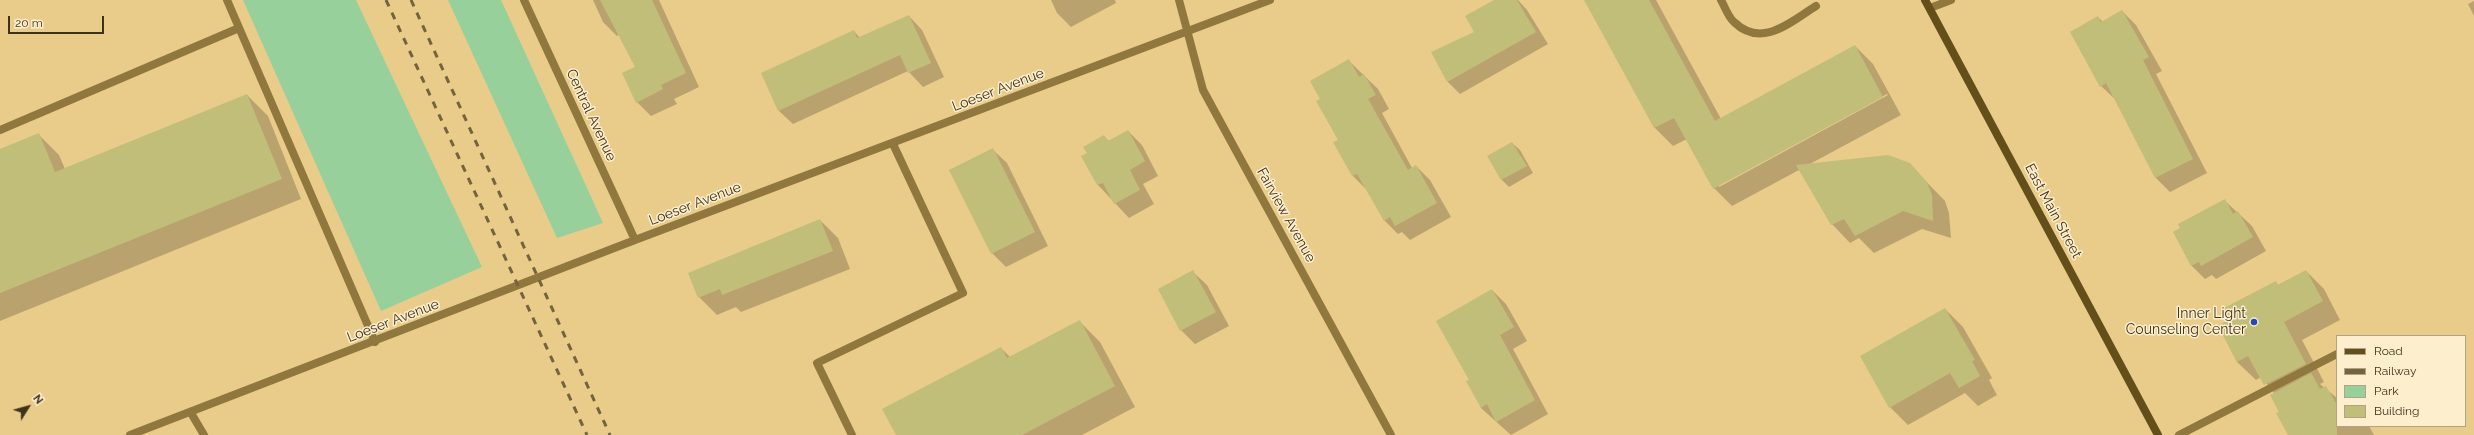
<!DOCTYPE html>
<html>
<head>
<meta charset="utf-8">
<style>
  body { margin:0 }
  #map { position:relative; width:2474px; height:435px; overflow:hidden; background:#e9cb8a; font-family:Raleway,sans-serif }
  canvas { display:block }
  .legend { position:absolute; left:2336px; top:335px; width:130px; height:92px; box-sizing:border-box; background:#fdeece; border:1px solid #b1a385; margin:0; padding:5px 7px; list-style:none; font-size:12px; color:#3e3217 }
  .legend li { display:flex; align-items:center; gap:8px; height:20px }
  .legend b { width:20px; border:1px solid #b1a385 }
  .north { position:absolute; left:8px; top:387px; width:40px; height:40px; -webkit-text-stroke:3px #fdeece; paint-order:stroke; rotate:53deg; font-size:11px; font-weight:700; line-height:16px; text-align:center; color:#3e3217 }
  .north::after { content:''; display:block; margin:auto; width:14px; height:18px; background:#3e3217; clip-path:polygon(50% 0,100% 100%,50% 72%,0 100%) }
  .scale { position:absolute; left:8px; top:16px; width:96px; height:18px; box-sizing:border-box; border:2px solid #3e3217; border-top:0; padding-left:5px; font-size:12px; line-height:14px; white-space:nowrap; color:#3e3217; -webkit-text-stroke:3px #fdeece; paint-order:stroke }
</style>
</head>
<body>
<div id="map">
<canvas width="2474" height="435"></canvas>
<ul class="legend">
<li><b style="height:5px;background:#644f1b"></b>Road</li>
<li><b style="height:5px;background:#74633c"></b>Railway</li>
<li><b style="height:11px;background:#98d09b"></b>Park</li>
<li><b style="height:11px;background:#c1be79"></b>Building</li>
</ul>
<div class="north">N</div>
<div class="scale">20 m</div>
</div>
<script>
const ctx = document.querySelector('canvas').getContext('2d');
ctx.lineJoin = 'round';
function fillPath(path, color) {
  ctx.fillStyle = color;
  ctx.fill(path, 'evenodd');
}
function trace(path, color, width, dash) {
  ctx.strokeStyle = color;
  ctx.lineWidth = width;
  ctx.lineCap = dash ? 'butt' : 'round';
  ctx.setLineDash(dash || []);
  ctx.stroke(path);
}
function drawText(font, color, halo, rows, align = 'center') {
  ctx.font = font + ' Raleway,sans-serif';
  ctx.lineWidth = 3;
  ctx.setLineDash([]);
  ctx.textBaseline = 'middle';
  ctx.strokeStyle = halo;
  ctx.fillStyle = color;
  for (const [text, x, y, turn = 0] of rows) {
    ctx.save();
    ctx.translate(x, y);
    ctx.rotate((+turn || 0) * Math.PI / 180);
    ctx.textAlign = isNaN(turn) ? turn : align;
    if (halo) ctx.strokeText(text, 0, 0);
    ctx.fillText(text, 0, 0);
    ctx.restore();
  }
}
fillPath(new Path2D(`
  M 243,0 L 356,0 L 482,267 L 381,311 Z
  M 448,0 L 501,0 L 603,223 L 557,238 Z`), '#98d09b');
fillPath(new Path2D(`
  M 593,0 L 659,0 L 699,87 L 674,99 L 677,104 L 651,116 L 637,102 L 637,67 L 620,34 L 617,36 L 603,22 Z
  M 1051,0 L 1115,0 L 1116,3 L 1071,27 L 1057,13 Z
  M 1511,0 L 1518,0 L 1527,10 L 1548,44 L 1460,94 L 1448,82 L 1433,53 L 1476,32 Z
  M 1586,0 L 1656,0 L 1721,119 L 1855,46 L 1873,64 L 1901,115 L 1808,165 L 1909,164 L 1945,201 L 1949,213 L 1951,238 L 1922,229 L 1874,253 L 1859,238 L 1850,243 L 1832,224 L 1799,170 L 1732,206 L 1714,188 L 1687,139 L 1673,146 L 1655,128 ZM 1887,94 L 1888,95 L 1719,187 L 1719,185 Z
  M 2474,1 L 2474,16 L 2468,4 Z
  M 2122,11 L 2136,25 L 2162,71 L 2156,74 L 2207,173 L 2170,192 L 2156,178 L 2116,100 L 2101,86 L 2098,17 L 2103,22 Z
  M 909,16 L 922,30 L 944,77 L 923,87 L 908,71 L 793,124 L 779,111 L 854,31 L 860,38 Z
  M 1349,61 L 1378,89 L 1389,109 L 1382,113 L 1412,168 L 1416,166 L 1430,180 L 1451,217 L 1410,240 L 1402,232 L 1398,234 L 1384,220 L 1367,190 L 1353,176 L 1321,99 Z
  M 247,95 L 268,116 L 301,199 L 0,321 L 0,150 L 39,135 L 59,155 L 65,169 Z
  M 1128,131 L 1142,145 L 1158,176 L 1143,184 L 1154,204 L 1129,218 L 1098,185 L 1088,154 L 1104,137 L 1109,141 Z
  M 1512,143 L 1520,150 L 1533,173 L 1509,187 L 1502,180 L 1489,156 Z
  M 993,150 L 1007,163 L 1048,246 L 1006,267 L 992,253 Z
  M 2224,200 L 2252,226 L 2266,251 L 2216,279 L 2212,275 L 2205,279 L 2191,265 Z
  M 820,220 L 838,238 L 850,269 L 741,312 L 736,307 L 717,315 L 699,297 Z
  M 2306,271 L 2324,289 L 2340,320 L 2302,340 L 2324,382 L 2320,384 L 2337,398 L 2337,426 L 2369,426 L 2374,435 L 2289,435 L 2274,393 L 2261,377 L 2256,380 L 2237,362 L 2219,326 L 2230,321 L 2275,282 L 2278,285 Z
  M 1193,272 L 1207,285 L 1229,326 L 1195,344 L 1181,330 L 1160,290 Z
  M 1492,290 L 1506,304 L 1527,341 L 1513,349 L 1548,414 L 1511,435 L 1481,408 L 1470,380 Z
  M 1945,309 L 1963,327 L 1992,378 L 1989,380 L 1997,395 L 1978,406 L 1965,393 L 1908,425 L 1890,407 Z
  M 1079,321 L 1100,342 L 1135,407 L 1082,435 L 897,435 L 1001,348 L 1010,357 Z`), '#0003');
fillPath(new Path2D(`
  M 600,0 L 652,0 L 686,73 L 661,85 L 663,89 L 636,103 L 622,73 L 635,67 Z
  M 1494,0 L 1517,0 L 1536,32 L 1447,82 L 1431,52 L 1474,32 L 1465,16 Z
  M 1584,0 L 1649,0 L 1715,121 L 1855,45 L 1883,97 L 1713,189 L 1674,118 L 1654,128 Z
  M 2122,10 L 2149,57 L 2143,60 L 2193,159 L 2155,178 L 2106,83 L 2100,87 L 2070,32 L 2098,16 L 2101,22 Z
  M 909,15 L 931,63 L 908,73 L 900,55 L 778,111 L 761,73 L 854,30 L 857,38 Z
  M 1349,59 L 1359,77 L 1364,74 L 1376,95 L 1368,99 L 1408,170 L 1416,165 L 1437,203 L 1395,226 L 1390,217 L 1384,221 L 1357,174 L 1352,176 L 1333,142 L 1338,140 L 1316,101 L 1320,99 L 1310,81 Z
  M 247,94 L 282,179 L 0,293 L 0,149 L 39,133 L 55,172 Z
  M 1128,130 L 1145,161 L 1130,170 L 1140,190 L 1114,204 L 1103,183 L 1097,185 L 1081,156 L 1087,153 L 1083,147 L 1104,135 L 1108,141 Z
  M 1512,142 L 1527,166 L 1501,180 L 1487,156 Z
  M 993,148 L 1035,232 L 991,254 L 949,170 Z
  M 1888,155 L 1910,163 L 1927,182 L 1932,195 L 1933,221 L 1903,211 L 1855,236 L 1844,219 L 1831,225 L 1796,165 Z
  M 2225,199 L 2233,214 L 2238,211 L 2253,237 L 2201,266 L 2199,262 L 2191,266 L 2173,232 L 2180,228 L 2178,224 Z
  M 820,219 L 833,251 L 722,295 L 720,289 L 698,298 L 688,273 Z
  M 1193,270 L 1216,312 L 1180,331 L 1158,289 Z
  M 2306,270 L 2323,301 L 2284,322 L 2306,364 L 2264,385 L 2248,356 L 2237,362 L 2218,326 L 2228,320 L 2222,309 L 2276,281 L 2278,285 Z
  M 1492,289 L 1514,327 L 1500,335 L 1535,400 L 1496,422 L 1487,404 L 1481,408 L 1466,381 L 1469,380 L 1436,321 Z
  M 1945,308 L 1975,360 L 1972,361 L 1980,376 L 1959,388 L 1950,373 L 1889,408 L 1860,356 Z
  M 1080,320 L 1115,386 L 1022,435 L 896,435 L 882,409 L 1001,347 L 1007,358 Z
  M 2311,373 L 2320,389 L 2326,386 L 2337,405 L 2337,435 L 2288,435 L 2276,413 L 2279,412 L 2270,395 Z`), '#c1be79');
trace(new Path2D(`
  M 227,0 L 375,342
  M 1721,0 C 1725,7 1728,17 1734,22 C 1762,49 1790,22 1816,6
  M 0,130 L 239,28
  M 852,435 L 817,363 L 963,293 L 893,144
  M 2179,435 L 2337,354`), '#8f773e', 8);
trace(new Path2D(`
  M 524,0 L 635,240
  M 1179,0 L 1203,90 L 1391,435
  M 1930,8 L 1951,0
  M 191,413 L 204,435
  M 130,435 L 635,240 L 1270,0`), '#8f773e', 8);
trace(new Path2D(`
  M 1925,0 L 2158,435`), '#644f1b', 8);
trace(new Path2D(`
  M 386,0 L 587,435
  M 411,0 L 610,435`), '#74633c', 3, [7, 7]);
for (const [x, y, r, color] of [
  [2254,322,4,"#2749b8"]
]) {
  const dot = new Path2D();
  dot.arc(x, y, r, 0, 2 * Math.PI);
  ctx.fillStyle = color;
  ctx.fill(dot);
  trace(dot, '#fdeece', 1.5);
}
drawText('14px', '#3e3217', '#fdeece', [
  ["Loeser Avenue",998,90,-21],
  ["Central Avenue",591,115,65],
  ["Loeser Avenue",695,204,-21],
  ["East Main Street",2053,211,62],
  ["Fairview Avenue",1286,215,61],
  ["Loeser Avenue",393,321,-21]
]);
drawText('14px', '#3e3217', '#fdeece', [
  ["Inner Light",2246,314],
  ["Counseling Center",2246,330]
], 'right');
</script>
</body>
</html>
